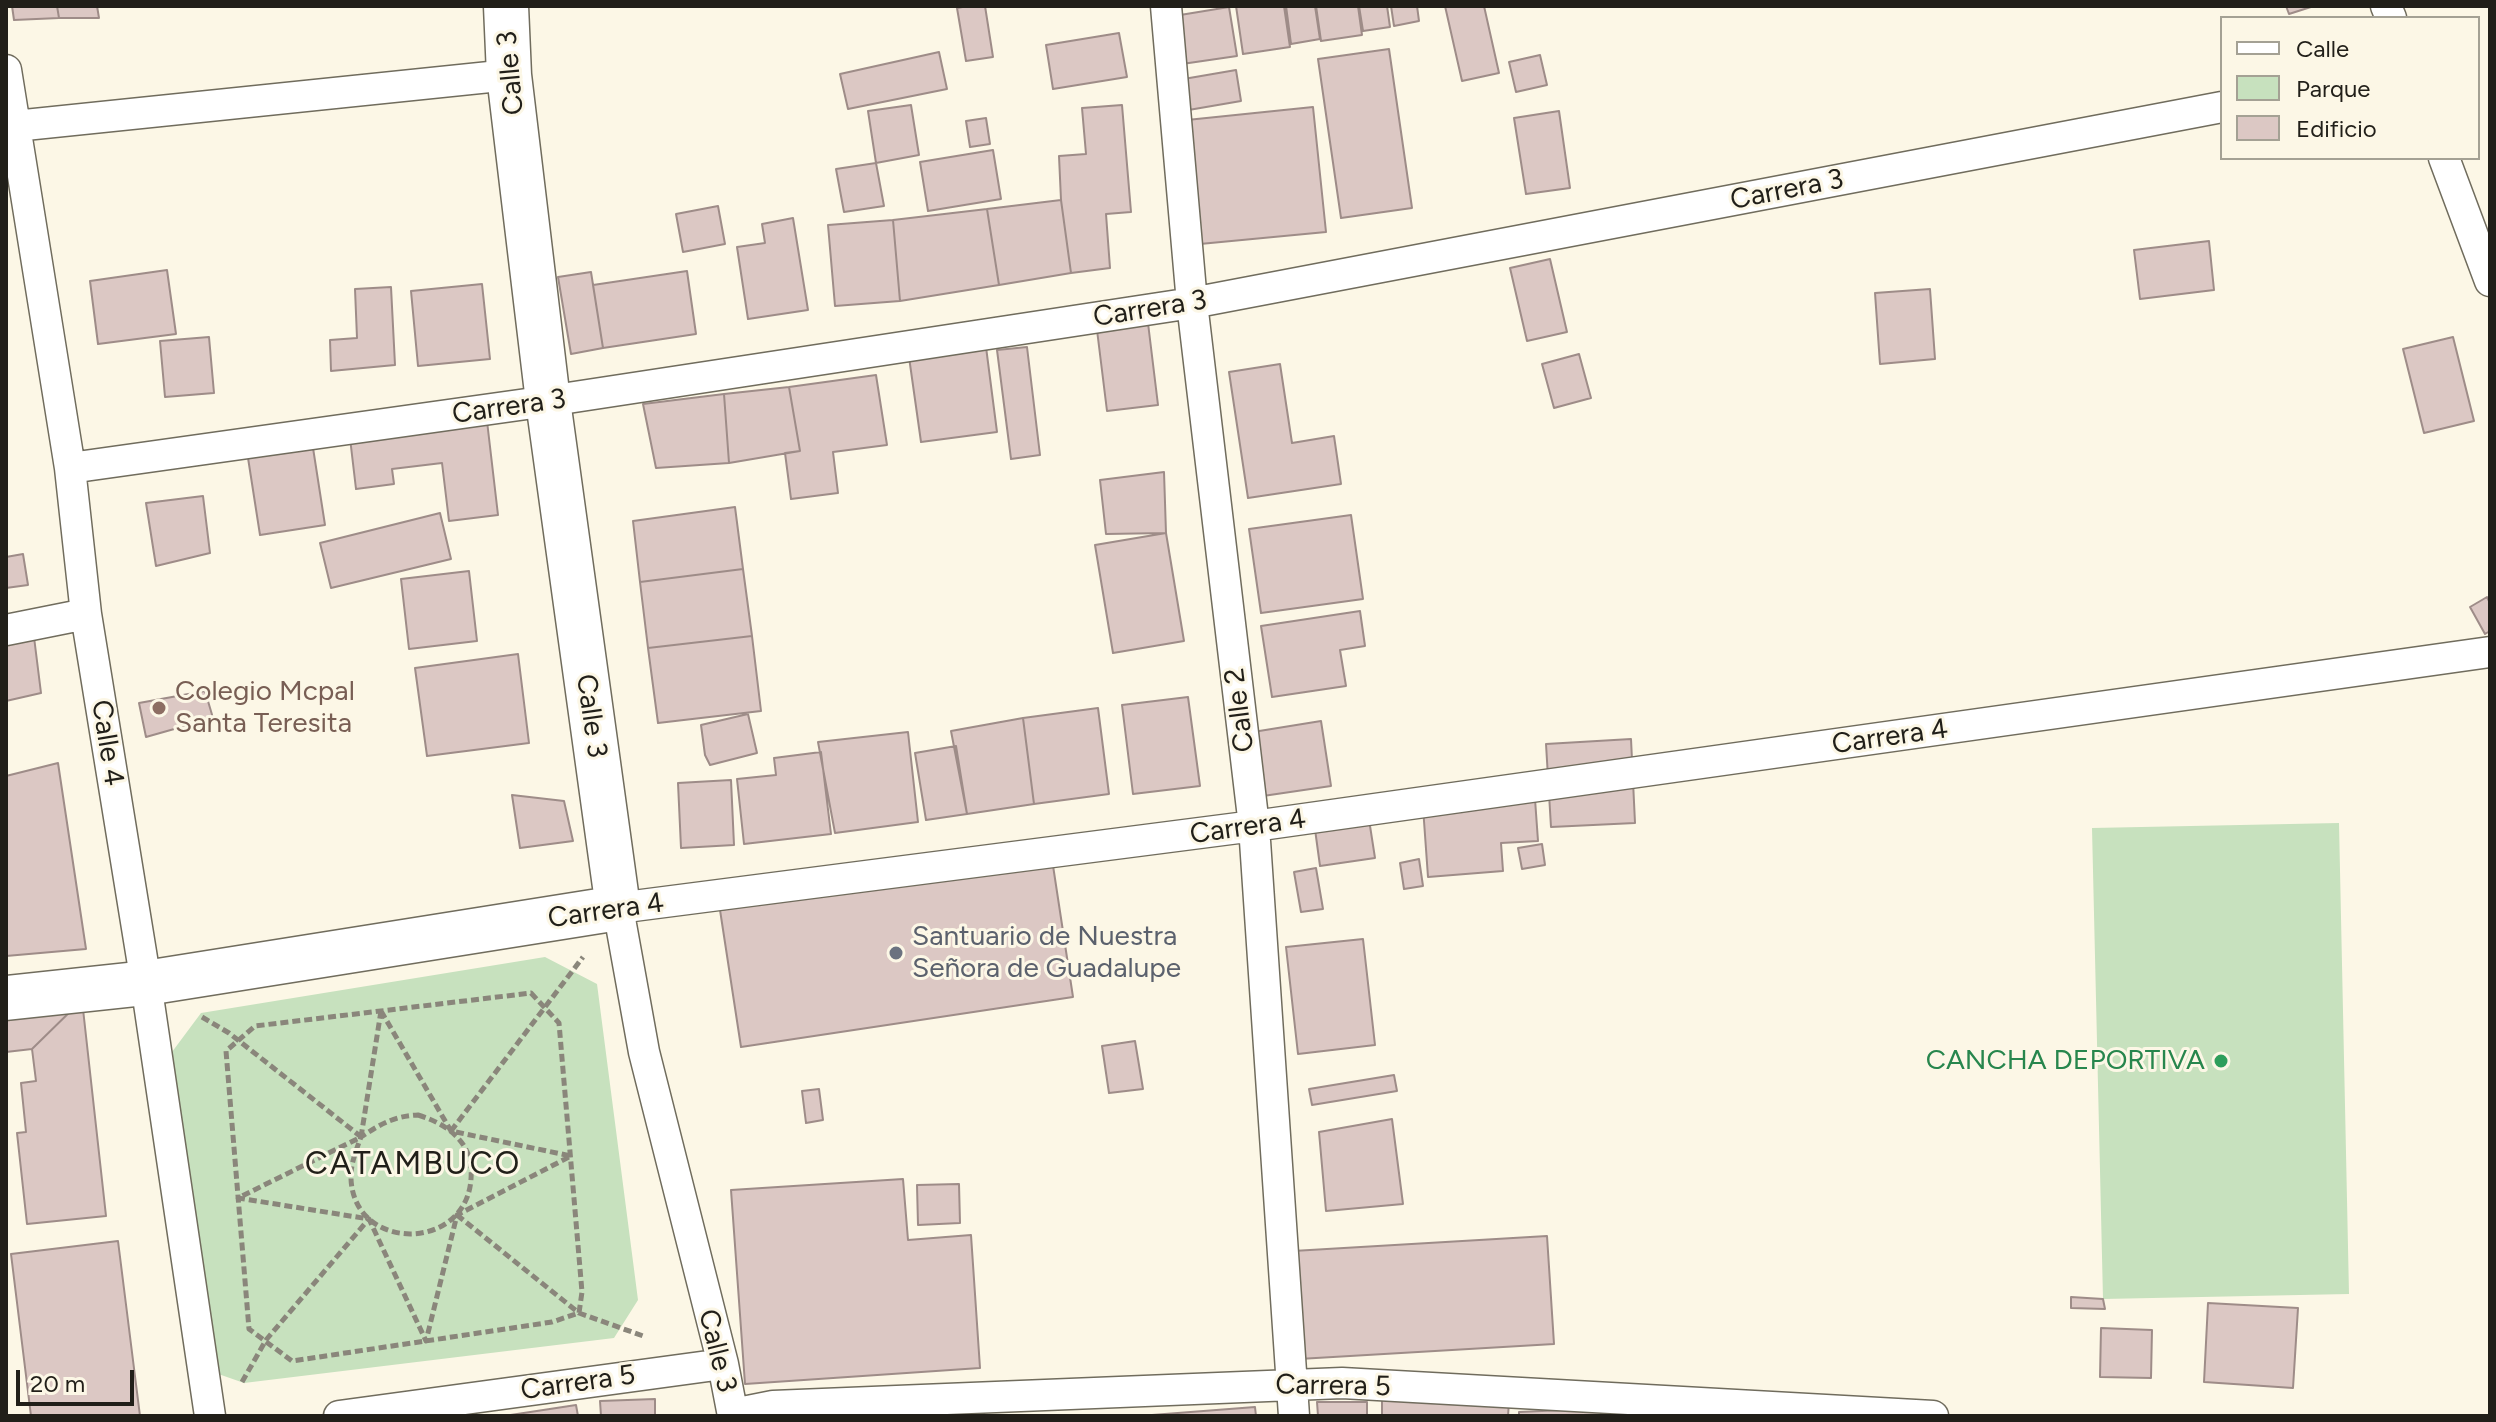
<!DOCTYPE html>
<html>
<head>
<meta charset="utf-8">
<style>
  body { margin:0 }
  #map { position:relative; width:2496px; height:1422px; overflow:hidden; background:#fcf7e6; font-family:Figtree,sans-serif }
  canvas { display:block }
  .frame { position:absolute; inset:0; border:8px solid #211f19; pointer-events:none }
  .legend { position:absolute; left:2220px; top:16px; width:260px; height:144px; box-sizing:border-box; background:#fcf7e6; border:2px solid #a4a194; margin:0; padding:10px 14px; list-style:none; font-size:24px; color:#211f19 }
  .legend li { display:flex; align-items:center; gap:16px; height:40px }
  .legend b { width:40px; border:2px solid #a4a194 }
  .scale { position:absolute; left:16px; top:1370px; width:118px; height:36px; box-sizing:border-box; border:4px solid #211f19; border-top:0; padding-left:10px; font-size:24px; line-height:28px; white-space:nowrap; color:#211f19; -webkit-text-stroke:6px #fcf7e6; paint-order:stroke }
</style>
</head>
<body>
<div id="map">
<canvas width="2496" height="1422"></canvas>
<div class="frame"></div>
<ul class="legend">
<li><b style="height:10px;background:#fff"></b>Calle</li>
<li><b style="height:22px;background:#c7e1be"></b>Parque</li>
<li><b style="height:22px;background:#dcc8c4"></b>Edificio</li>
</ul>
<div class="scale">20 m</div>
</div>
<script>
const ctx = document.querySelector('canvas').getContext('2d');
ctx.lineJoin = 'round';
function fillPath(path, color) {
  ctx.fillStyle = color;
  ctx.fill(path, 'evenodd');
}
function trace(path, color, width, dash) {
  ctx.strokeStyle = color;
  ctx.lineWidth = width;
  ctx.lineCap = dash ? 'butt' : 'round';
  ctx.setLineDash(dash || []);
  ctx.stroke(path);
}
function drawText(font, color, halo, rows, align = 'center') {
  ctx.font = font + ' Figtree,sans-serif';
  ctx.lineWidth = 6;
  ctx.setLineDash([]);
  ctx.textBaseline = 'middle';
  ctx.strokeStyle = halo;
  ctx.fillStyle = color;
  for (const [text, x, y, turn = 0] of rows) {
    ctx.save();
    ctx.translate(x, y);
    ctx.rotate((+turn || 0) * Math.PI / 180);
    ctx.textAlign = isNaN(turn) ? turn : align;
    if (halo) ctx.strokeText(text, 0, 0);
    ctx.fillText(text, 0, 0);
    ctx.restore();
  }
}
fillPath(new Path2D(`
  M 2339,823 L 2349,1294 L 2103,1299 L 2092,828 Z
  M 545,957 L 597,984 L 638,1300 L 614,1338 L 244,1383 L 207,1370 L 172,1052 L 201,1013 Z`), '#c7e1be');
const building = new Path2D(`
  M 12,6 L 57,6 L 59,18 L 14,20 Z
  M 57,6 L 97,6 L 99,18 L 59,18 Z
  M 968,6 L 985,6 L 993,57 L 966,61 L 957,8 Z
  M 1236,6 L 1284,6 L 1290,47 L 1243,54 Z
  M 1286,6 L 1315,6 L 1320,39 L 1291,44 Z
  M 1316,6 L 1358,6 L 1362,35 L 1321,41 Z
  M 1359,6 L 1387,6 L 1390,27 L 1363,31 Z
  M 1391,6 L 1417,6 L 1419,21 L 1394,26 Z
  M 1445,6 L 1484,6 L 1499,73 L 1462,81 Z
  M 2286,6 L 2314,6 L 2289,14 Z
  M 1229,7 L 1237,56 L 1182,64 L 1174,16 Z
  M 1119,33 L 1127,77 L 1053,89 L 1046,45 Z
  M 1389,49 L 1412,208 L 1341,218 L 1318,59 Z
  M 939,52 L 947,89 L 848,109 L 840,74 Z
  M 1540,55 L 1547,85 L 1516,92 L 1509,62 Z
  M 1236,70 L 1241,101 L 1177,112 L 1172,81 Z
  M 911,105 L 919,155 L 876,163 L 868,111 Z
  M 1122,105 L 1131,212 L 1106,214 L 1110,268 L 1071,273 L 1061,200 L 1059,156 L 1086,154 L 1082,108 Z
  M 1313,107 L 1326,232 L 1200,244 L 1187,120 Z
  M 1559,111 L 1570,188 L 1526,194 L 1514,118 Z
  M 986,118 L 990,144 L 970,147 L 966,121 Z
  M 993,150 L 1001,199 L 928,211 L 920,162 Z
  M 876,163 L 884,206 L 844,212 L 836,169 Z
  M 1061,200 L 1071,273 L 999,285 L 987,209 Z
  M 718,206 L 725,244 L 683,252 L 676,214 Z
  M 987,209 L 999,285 L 900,301 L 893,220 Z
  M 793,218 L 808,310 L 748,319 L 737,247 L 765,243 L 762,224 Z
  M 893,220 L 900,301 L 835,306 L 828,225 Z
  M 2209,241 L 2214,290 L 2140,299 L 2134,250 Z
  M 1550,259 L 1567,332 L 1527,341 L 1510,268 Z
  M 167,270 L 176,334 L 98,344 L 90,281 Z
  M 687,271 L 696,334 L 603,348 L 593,285 Z
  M 591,272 L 603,348 L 571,354 L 558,277 Z
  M 482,284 L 490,359 L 418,366 L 411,291 Z
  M 391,287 L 395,365 L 331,371 L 330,340 L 357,338 L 355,289 Z
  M 1930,289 L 1935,359 L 1880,364 L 1875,293 Z
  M 1148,323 L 1158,405 L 1107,411 L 1097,330 Z
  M 209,337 L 214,393 L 165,397 L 160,341 Z
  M 2453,337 L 2474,421 L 2424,433 L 2403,349 Z
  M 986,347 L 997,432 L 921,442 L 909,357 Z
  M 1027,347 L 1040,455 L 1011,459 L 997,350 Z
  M 1579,354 L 1591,398 L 1554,408 L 1542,364 Z
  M 1280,364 L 1292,443 L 1334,436 L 1341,484 L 1248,498 L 1229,372 Z
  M 876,375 L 887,445 L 833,452 L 838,493 L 791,499 L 785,453 L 800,451 L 789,387 Z
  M 789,387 L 800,451 L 729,463 L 724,394 Z
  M 724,394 L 729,463 L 656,468 L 643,404 Z
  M 487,421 L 498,515 L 449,521 L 442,463 L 392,469 L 394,484 L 356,489 L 350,438 Z
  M 311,435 L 325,525 L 260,535 L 246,445 Z
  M 1164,472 L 1166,533 L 1106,534 L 1100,480 Z
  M 203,496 L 210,553 L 156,566 L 146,503 Z
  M 735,507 L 743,569 L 640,582 L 633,521 Z
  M 440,513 L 451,559 L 331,588 L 320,543 Z
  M 1351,515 L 1363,599 L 1261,613 L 1249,529 Z
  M 1166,533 L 1184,641 L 1113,653 L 1095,545 Z
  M 23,554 L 28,585 L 6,588 L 6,557 Z
  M 743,569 L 752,636 L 648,648 L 640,582 Z
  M 469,571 L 477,641 L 409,649 L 401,579 Z
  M 2487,597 L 2490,603 L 2490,631 L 2485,634 L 2470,607 Z
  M 1360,611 L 1365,646 L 1340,650 L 1346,686 L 1272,697 L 1261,626 Z
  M 752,636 L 761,711 L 658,723 L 648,648 Z
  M 34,637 L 41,693 L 6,701 L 6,641 Z
  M 518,654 L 529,743 L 427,756 L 415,668 Z
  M 205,691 L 213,718 L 146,737 L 139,703 Z
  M 1188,697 L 1200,786 L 1133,794 L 1122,705 Z
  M 1098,708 L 1109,794 L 1034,804 L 1023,718 Z
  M 748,714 L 757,753 L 710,765 L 705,755 L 701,725 Z
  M 1023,718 L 1034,804 L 967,814 L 951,731 Z
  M 1321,721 L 1331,786 L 1263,796 L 1253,732 Z
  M 908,732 L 918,822 L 835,833 L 818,742 Z
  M 1631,739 L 1635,823 L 1551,827 L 1546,744 Z
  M 956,746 L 967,814 L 926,820 L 915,753 Z
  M 821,752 L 831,834 L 744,844 L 737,779 L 776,775 L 774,758 Z
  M 58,763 L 86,949 L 6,956 L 6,776 Z
  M 731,780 L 734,845 L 681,848 L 678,783 Z
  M 512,795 L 564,801 L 573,841 L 520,848 Z
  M 1535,799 L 1538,841 L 1501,843 L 1503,871 L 1428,877 L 1423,807 Z
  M 1368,813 L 1375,858 L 1320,866 L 1314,822 Z
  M 1542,844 L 1545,865 L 1522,869 L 1518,848 Z
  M 1052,859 L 1073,997 L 741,1047 L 720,910 Z
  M 1419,859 L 1423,886 L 1404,889 L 1400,863 Z
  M 1316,868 L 1323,909 L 1301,912 L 1294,872 Z
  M 1363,939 L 1375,1045 L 1298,1054 L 1286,947 Z
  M 82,1000 L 106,1216 L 27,1224 L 17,1133 L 26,1132 L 21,1083 L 36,1081 L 32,1049 Z
  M 82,1000 L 32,1049 L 6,1052 L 6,1009 Z
  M 1135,1041 L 1143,1089 L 1109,1093 L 1102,1046 Z
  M 1394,1075 L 1397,1091 L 1312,1105 L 1309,1089 Z
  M 819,1089 L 823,1120 L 806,1123 L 802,1091 Z
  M 1392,1119 L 1403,1204 L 1326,1211 L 1319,1132 Z
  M 903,1179 L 908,1240 L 971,1235 L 980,1368 L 745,1384 L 731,1190 Z
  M 959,1184 L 960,1223 L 918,1225 L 917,1185 Z
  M 1547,1236 L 1554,1344 L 1299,1359 L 1293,1251 Z
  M 118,1241 L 140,1416 L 31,1416 L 11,1254 Z
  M 2071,1297 L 2103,1299 L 2105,1309 L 2071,1308 Z
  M 2208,1303 L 2298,1308 L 2293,1388 L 2204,1382 Z
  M 2101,1328 L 2152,1330 L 2151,1378 L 2100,1377 Z
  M 1382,1398 L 1509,1402 L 1508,1416 L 1382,1416 Z
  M 655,1399 L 655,1416 L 601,1416 L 600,1401 Z
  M 1317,1402 L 1367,1402 L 1367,1416 L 1318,1416 Z
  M 576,1405 L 578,1416 L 504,1416 Z
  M 1255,1407 L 1256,1416 L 1139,1416 Z
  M 1610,1408 L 1611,1416 L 1519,1416 L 1519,1412 Z`);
fillPath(building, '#dcc8c4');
trace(building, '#9e8c88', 2);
const street = new Path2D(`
  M 1166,6 L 1192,303 L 1254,826 L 1294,1416
  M 2386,6 L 2391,18
  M 6,70 L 70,468 L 86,614 L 146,983 L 210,1416
  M 15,126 L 509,75
  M 2444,158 L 2490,281
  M 70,468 L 548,401 L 1192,303 L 2222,107
  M 6,630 L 86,614
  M 733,1414 L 773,1406 L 1342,1383 L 1933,1416
  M 339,1416 L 723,1364
  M 733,1416 L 723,1364 L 644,1052 L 618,908 L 1254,826 L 2490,652`);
const secondary = new Path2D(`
  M 6,998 L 146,983 L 618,908 L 548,401 L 509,75 L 506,6`);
trace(street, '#706c5d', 33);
trace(secondary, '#706c5d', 47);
trace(new Path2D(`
  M 531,993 L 559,1023 L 582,1292 L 579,1313 L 552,1322 L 292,1361 L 249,1329 L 226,1051 L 255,1026 Z
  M 381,1011 L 451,1131 L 571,1156 L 457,1215 L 426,1341 L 369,1219 L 238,1198 L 361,1137 Z
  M 202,1017 L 229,1033 L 360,1136
  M 418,1115 C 444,1123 469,1139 471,1168 C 477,1254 348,1256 351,1173 C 352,1160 357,1148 361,1137 C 380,1124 395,1116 418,1115 Z
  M 451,1131 L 583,957
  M 457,1215 L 579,1313 L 646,1337
  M 242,1382 L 266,1340 L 368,1220`), '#8a867b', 5, [8, 4]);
trace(street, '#fff', 30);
trace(secondary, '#fff', 44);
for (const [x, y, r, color] of [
  [159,708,8,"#8d6e63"],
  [896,953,8,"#6b7280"],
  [2221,1061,8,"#2e9e5b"]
]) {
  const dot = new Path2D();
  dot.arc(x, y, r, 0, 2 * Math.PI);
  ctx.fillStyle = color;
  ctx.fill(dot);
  trace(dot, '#fcf7e6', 3);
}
drawText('28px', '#211f19', '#fcf7e6', [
  ["Calle 3",511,73,-95],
  ["Carrera 3",1787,190,-11],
  ["Carrera 3",1150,309,-9],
  ["Carrera 3",509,407,-8],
  ["Calle 2",1240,710,-97],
  ["Calle 3",591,716,82],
  ["Carrera 4",1890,737,-8],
  ["Calle 4",107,743,81],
  ["Carrera 4",1248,827,-8],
  ["Carrera 4",606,911,-8],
  ["Calle 3",717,1351,76],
  ["Carrera 5",578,1383,-8],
  ["Carrera 5",1333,1386,1]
]);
drawText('28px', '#785e54', '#fcf7e6', [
  ["Colegio Mcpal",175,692],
  ["Santa Teresita",175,724]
], 'left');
drawText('28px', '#5b616d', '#fcf7e6', [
  ["Santuario de Nuestra",912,937],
  ["Señora de Guadalupe",912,969]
], 'left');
drawText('28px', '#27864d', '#fcf7e6', [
  ["CANCHA DEPORTIVA",2205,1061]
], 'right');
ctx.letterSpacing = '2px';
drawText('32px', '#211f19', '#fcf7e6', [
  ["CATAMBUCO",413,1165]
]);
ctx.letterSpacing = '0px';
</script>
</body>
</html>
